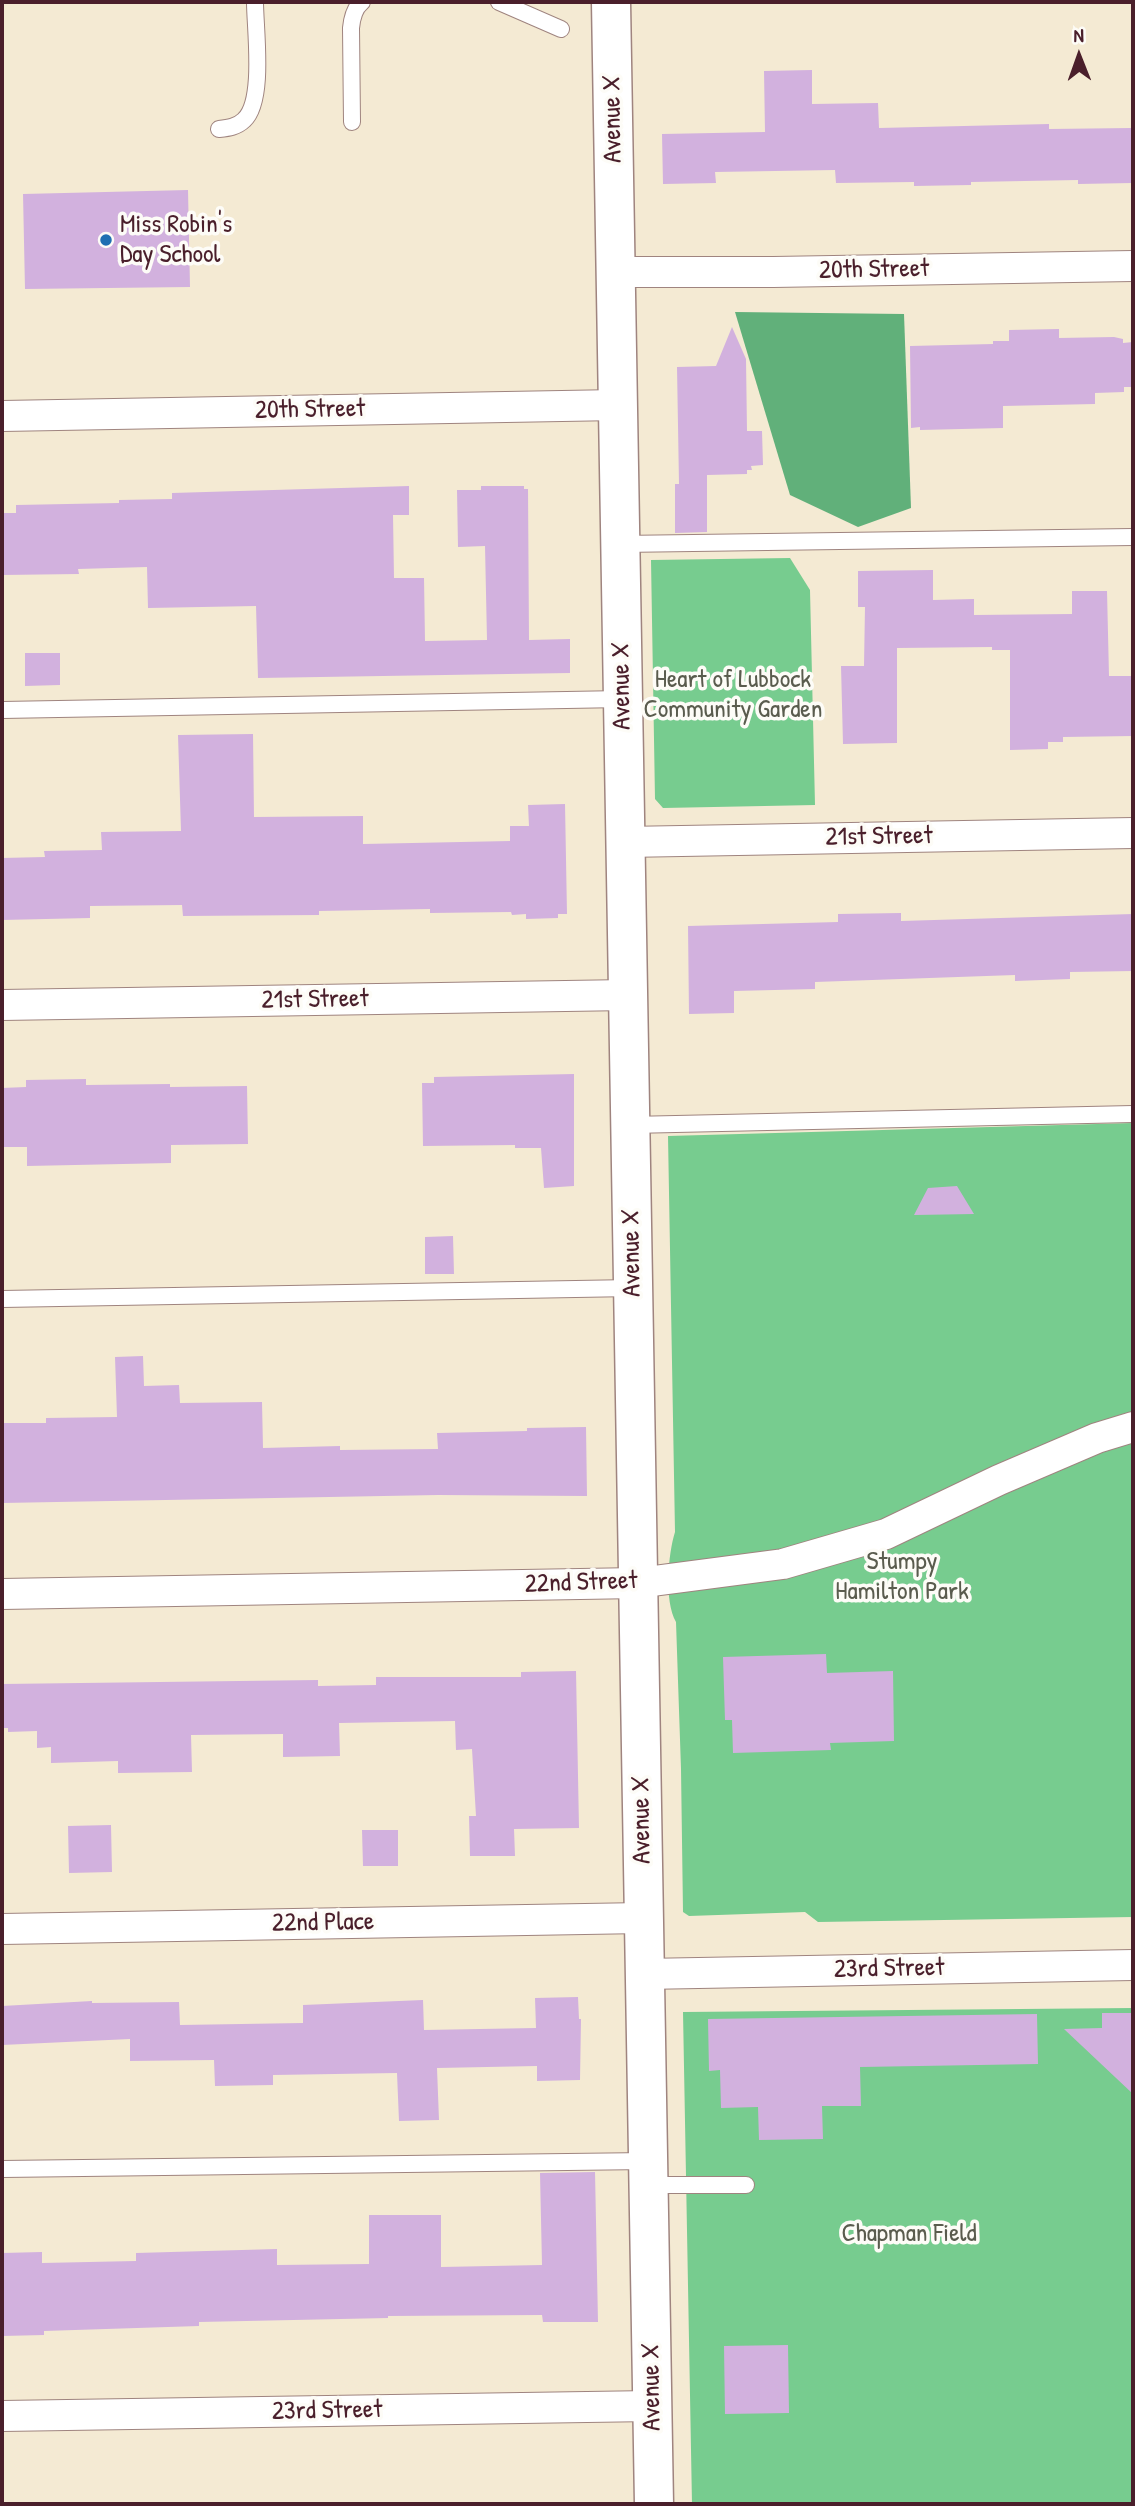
<!DOCTYPE html>
<html>
<head>
<meta charset="utf-8">
<style>
  body { margin:0 }
  #map { position:relative; width:1135px; height:2506px; overflow:hidden; background:#f4ead3; font-family:"Patrick Hand",sans-serif }
  canvas { display:block }
  .frame { position:absolute; inset:0; border:4px solid #4a1f2b; pointer-events:none }
  .north { position:absolute; left:1044px; top:21px; width:70px; height:70px; -webkit-text-stroke:5px #fdfcf7; paint-order:stroke; rotate:359deg; font-size:19px; font-weight:700; line-height:28px; text-align:center; color:#4a1f2b }
  .north::after { content:''; display:block; margin:auto; width:24px; height:32px; background:#4a1f2b; clip-path:polygon(50% 0,100% 100%,50% 72%,0 100%) }
</style>
</head>
<body>
<div id="map">
<canvas width="1135" height="2506"></canvas>
<div class="frame"></div>
<div class="north">N</div>
</div>
<script>
const ctx = document.querySelector('canvas').getContext('2d');
ctx.lineJoin = 'round';
function fillPath(path, color) {
  ctx.fillStyle = color;
  ctx.fill(path, 'evenodd');
}
function trace(path, color, width, dash) {
  ctx.strokeStyle = color;
  ctx.lineWidth = width;
  ctx.lineCap = dash ? 'butt' : 'round';
  ctx.setLineDash(dash || []);
  ctx.stroke(path);
}
function drawText(font, color, halo, rows, align = 'center') {
  ctx.font = font + ' "Patrick Hand",sans-serif';
  ctx.lineWidth = 7;
  ctx.setLineDash([]);
  ctx.textBaseline = 'middle';
  ctx.strokeStyle = halo;
  ctx.fillStyle = color;
  for (const [text, x, y, turn = 0] of rows) {
    ctx.save();
    ctx.translate(x, y);
    ctx.rotate((+turn || 0) * Math.PI / 180);
    ctx.textAlign = isNaN(turn) ? turn : align;
    if (halo) ctx.strokeText(text, 0, 0);
    ctx.fillText(text, 0, 0);
    ctx.restore();
  }
}
fillPath(new Path2D(`
  M 790,558 L 810,590 L 815,805 L 663,808 L 655,799 L 651,560 Z
  M 1133,1123 L 1133,1917 L 818,1922 L 805,1912 L 689,1916 L 683,1912 L 681,1769 L 676,1622 C 664,1601 668,1554 675,1532 L 668,1136 Z
  M 1133,2008 L 1133,2504 L 692,2504 L 683,2012 Z`), '#77cc8f');
fillPath(new Path2D(`
  M 735,312 L 904,314 L 911,508 L 858,527 L 790,495 Z`), '#61b07a');
fillPath(new Path2D(`
  M 812,70 L 812,104 L 878,103 L 879,128 L 1049,124 L 1049,129 L 1131,128 L 1132,183 L 1078,184 L 1078,180 L 971,182 L 971,185 L 914,186 L 914,182 L 836,183 L 835,170 L 715,172 L 716,183 L 663,184 L 662,134 L 765,132 L 764,71 Z
  M 188,190 L 190,287 L 25,289 L 23,194 Z
  M 732,327 L 746,359 L 747,431 L 762,431 L 763,465 L 751,466 L 752,470 L 747,470 L 747,474 L 707,475 L 707,532 L 675,533 L 675,484 L 679,484 L 677,367 L 716,366 Z
  M 1059,329 L 1059,338 L 1114,337 L 1123,339 L 1123,343 L 1133,342 L 1133,387 L 1124,387 L 1124,392 L 1095,393 L 1095,404 L 1003,406 L 1003,428 L 920,430 L 920,427 L 911,428 L 910,346 L 993,344 L 993,341 L 1009,341 L 1009,330 Z
  M 409,486 L 409,515 L 393,515 L 394,578 L 424,578 L 425,641 L 487,640 L 485,546 L 458,547 L 457,490 L 481,490 L 481,486 L 524,486 L 524,489 L 528,489 L 529,640 L 570,639 L 570,673 L 258,678 L 256,606 L 148,608 L 147,567 L 78,569 L 79,574 L 2,575 L 2,513 L 16,513 L 16,505 L 119,503 L 119,500 L 172,499 L 172,493 Z
  M 933,570 L 933,600 L 974,599 L 974,615 L 1072,614 L 1072,591 L 1107,591 L 1109,676 L 1133,676 L 1133,736 L 1063,737 L 1063,742 L 1048,742 L 1048,749 L 1010,750 L 1010,650 L 992,650 L 992,647 L 897,648 L 897,743 L 843,744 L 841,666 L 864,666 L 865,607 L 858,607 L 858,571 Z
  M 25,653 L 60,653 L 60,685 L 25,686 Z
  M 253,734 L 254,817 L 363,816 L 363,844 L 510,841 L 510,826 L 529,826 L 528,805 L 565,804 L 567,914 L 558,914 L 558,918 L 526,919 L 526,914 L 512,915 L 511,912 L 430,913 L 430,909 L 319,911 L 319,915 L 183,916 L 182,905 L 90,906 L 90,918 L 2,920 L 2,858 L 45,857 L 44,851 L 102,850 L 101,832 L 181,831 L 178,735 Z
  M 901,913 L 901,921 L 1133,914 L 1133,971 L 1070,972 L 1070,979 L 1015,981 L 1015,975 L 815,982 L 815,989 L 734,991 L 734,1013 L 689,1014 L 688,926 L 838,922 L 838,914 Z
  M 574,1074 L 574,1186 L 544,1188 L 541,1148 L 515,1148 L 515,1145 L 423,1146 L 422,1083 L 434,1083 L 434,1077 Z
  M 86,1079 L 86,1085 L 170,1084 L 170,1087 L 247,1086 L 248,1144 L 171,1145 L 171,1163 L 27,1166 L 27,1147 L 2,1147 L 2,1088 L 26,1087 L 26,1080 Z
  M 957,1186 L 974,1214 L 914,1215 L 928,1188 Z
  M 453,1236 L 454,1274 L 425,1274 L 425,1237 Z
  M 143,1356 L 144,1386 L 179,1385 L 180,1403 L 262,1402 L 263,1448 L 340,1446 L 340,1450 L 438,1449 L 437,1433 L 527,1431 L 527,1428 L 586,1427 L 587,1496 L 438,1495 L 2,1503 L 2,1423 L 46,1423 L 46,1418 L 117,1417 L 115,1357 Z
  M 826,1654 L 827,1673 L 893,1671 L 894,1741 L 830,1743 L 831,1750 L 733,1753 L 732,1720 L 725,1720 L 723,1657 Z
  M 576,1671 L 579,1828 L 514,1829 L 515,1856 L 470,1856 L 469,1816 L 476,1816 L 472,1749 L 456,1750 L 455,1721 L 339,1723 L 340,1756 L 283,1757 L 283,1734 L 191,1735 L 192,1772 L 118,1773 L 118,1761 L 51,1763 L 51,1747 L 37,1748 L 37,1731 L 8,1732 L 8,1728 L 2,1728 L 2,1684 L 318,1680 L 318,1686 L 376,1685 L 376,1677 L 521,1677 L 521,1672 Z
  M 111,1825 L 112,1872 L 69,1873 L 68,1826 Z
  M 362,1830 L 398,1830 L 398,1866 L 363,1866 Z
  M 578,1997 L 579,2019 L 581,2019 L 580,2080 L 537,2081 L 537,2066 L 437,2068 L 439,2120 L 399,2121 L 397,2073 L 273,2075 L 273,2085 L 215,2086 L 214,2060 L 130,2061 L 130,2039 L 2,2045 L 2,2006 L 92,2001 L 92,2003 L 179,2002 L 180,2025 L 303,2023 L 303,2005 L 423,2000 L 424,2030 L 536,2028 L 535,1998 Z
  M 1102,2013 L 1133,2013 L 1133,2094 L 1064,2029 L 1102,2028 Z
  M 1037,2014 L 1038,2064 L 860,2067 L 861,2106 L 822,2106 L 823,2139 L 759,2140 L 758,2107 L 721,2108 L 720,2070 L 709,2071 L 708,2019 Z
  M 595,2172 L 598,2322 L 543,2322 L 542,2315 L 388,2316 L 388,2318 L 199,2322 L 199,2326 L 44,2331 L 44,2335 L 2,2336 L 2,2253 L 42,2252 L 42,2263 L 136,2261 L 136,2253 L 277,2249 L 277,2265 L 369,2264 L 369,2215 L 441,2215 L 441,2267 L 542,2265 L 540,2173 Z
  M 788,2345 L 789,2413 L 725,2414 L 724,2346 Z`), '#d2b1de');
const service = new Path2D(`
  M 499,2 L 561,29
  M 352,122 L 351,28 C 352,18 354,8 362,2
  M 219,129 C 228,128 237,127 244,120 C 265,101 255,29 255,2
  M 620,544 L 1133,537
  M 2,710 L 623,699
  M 630,1125 L 1133,1114
  M 2,1299 L 633,1288
  M 2,2169 L 648,2161
  M 648,2185 L 746,2185`);
const minor = new Path2D(`
  M 616,272 L 773,272 L 1133,266
  M 2,416 L 618,405
  M 625,842 L 1133,833
  M 2,1005 L 628,995
  M 2,1594 L 638,1583 L 783,1564 L 886,1534 L 999,1480 L 1097,1438 L 1133,1427
  M 2,1929 L 643,1918
  M 644,1974 L 1133,1965
  M 2,2416 L 652,2406`);
const tertiary = new Path2D(`
  M 611,2 L 654,2504`);
trace(service, '#9f847f', 18);
trace(minor, '#9f847f', 32);
trace(tertiary, '#9f847f', 41);
trace(service, '#fff', 16);
trace(minor, '#fff', 30);
trace(tertiary, '#fff', 38);
for (const [x, y, r, color] of [
  [106,240,7,"#1f6fb2"]
]) {
  const dot = new Path2D();
  dot.arc(x, y, r, 0, 2 * Math.PI);
  ctx.fillStyle = color;
  ctx.fill(dot);
  trace(dot, '#fdfcf7', 2.5);
}
drawText('26px', '#4a1f2b', '#fdfcf7', [
  ["Avenue X",613,119,-91],
  ["20th Street",874,270,-1],
  ["20th Street",310,410,-1],
  ["Avenue X",622,686,-91],
  ["21st Street",879,837,-1],
  ["21st Street",315,1000,-1],
  ["Avenue X",632,1253,-91],
  ["22nd Street",581,1583,-2],
  ["Avenue X",642,1820,-91],
  ["22nd Place",323,1923,-1],
  ["23rd Street",889,1969,-1],
  ["Avenue X",652,2387,-91],
  ["23rd Street",327,2411,-1]
]);
drawText('26px', '#4a1f2b', '#fdfcf7', [
  ["Miss Robin's",120,225],
  ["Day School",120,255]
], 'left');
drawText('26px', '#5a5c4e', '#fdfcf7', [
  ["Heart of Lubbock",733,680],
  ["Community Garden",733,710],
  ["Stumpy",902,1562],
  ["Hamilton Park",902,1592],
  ["Chapman Field",909,2234]
]);
</script>
</body>
</html>
